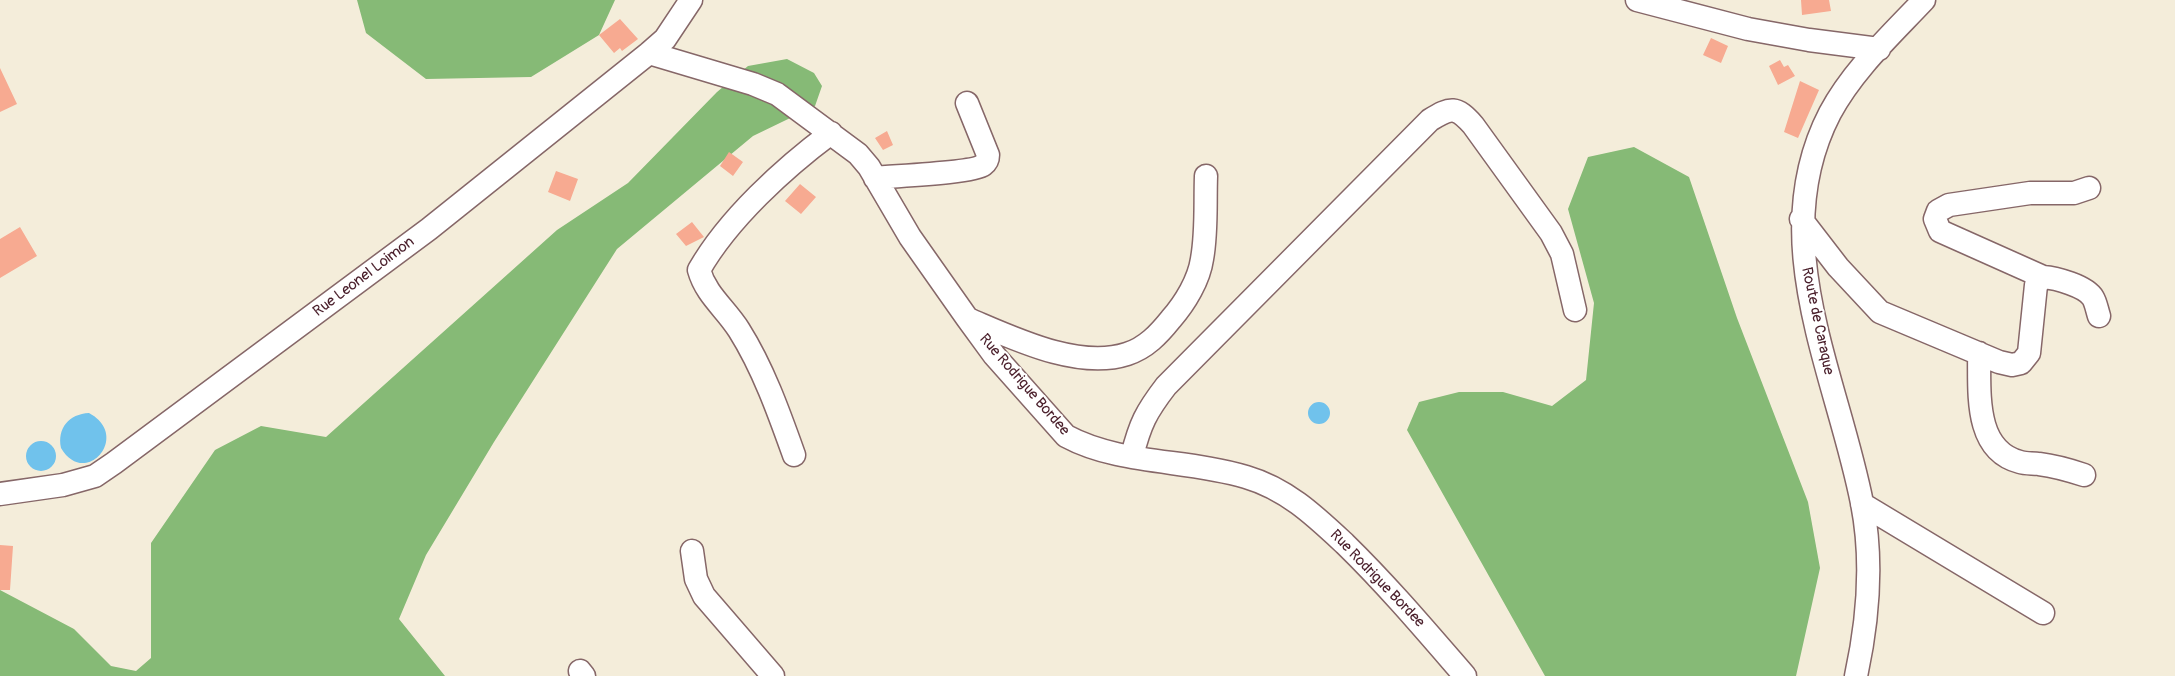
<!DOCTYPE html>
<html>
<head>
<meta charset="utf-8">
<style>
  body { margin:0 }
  canvas { display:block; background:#f4edda }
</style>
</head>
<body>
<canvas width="2175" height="676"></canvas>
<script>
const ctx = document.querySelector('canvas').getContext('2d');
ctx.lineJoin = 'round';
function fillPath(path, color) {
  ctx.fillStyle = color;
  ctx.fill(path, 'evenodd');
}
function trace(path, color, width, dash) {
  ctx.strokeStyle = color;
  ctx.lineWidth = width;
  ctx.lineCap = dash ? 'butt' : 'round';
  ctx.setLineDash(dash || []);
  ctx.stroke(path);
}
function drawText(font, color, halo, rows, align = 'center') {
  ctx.font = font + ' Pangolin,sans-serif';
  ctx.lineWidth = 4;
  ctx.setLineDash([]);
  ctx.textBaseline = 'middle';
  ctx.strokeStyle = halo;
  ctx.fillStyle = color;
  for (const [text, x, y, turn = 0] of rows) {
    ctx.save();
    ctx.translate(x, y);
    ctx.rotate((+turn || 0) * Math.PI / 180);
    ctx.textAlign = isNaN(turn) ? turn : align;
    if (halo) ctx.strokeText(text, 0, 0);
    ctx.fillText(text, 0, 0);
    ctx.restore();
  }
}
fillPath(new Path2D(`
  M 357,0 L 615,0 L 599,35 L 531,77 L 426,79 L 366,33 Z
  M 787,59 L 814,73 L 822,86 L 815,106 L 753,136 L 617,249 L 494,442 L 426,555 L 399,619 L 445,676 L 0,676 L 0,590 L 74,629 L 111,666 L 136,671 L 151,658 L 151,543 L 215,450 L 261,426 L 326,437 L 557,230 L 628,183 L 717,92 L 748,66 Z
  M 1634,147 L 1689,177 L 1737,318 L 1808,502 L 1820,568 L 1796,676 L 1545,676 L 1407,430 L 1419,402 L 1459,392 L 1503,392 L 1552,406 L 1586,380 L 1594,303 L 1568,209 L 1588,157 Z`), '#86ba76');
fillPath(new Path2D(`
  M1308 413a11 11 0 1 1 22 0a11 11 0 1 1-22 0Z
  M 89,413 C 132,436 85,489 61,448 C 57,428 69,414 89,413 Z
  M26 456a15 15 0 1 1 30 0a15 15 0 1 1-30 0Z`), '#70c2ec');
fillPath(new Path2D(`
  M 1801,0 L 1829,0 L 1831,11 L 1802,15 Z
  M 620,19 L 638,39 L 622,51 L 620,48 L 614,53 L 599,35 Z
  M 1711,38 L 1728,46 L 1721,63 L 1703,55 Z
  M 1780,60 L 1784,67 L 1788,65 L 1795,76 L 1778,85 L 1769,66 Z
  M 0,68 L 17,104 L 0,112 Z
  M 1800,81 L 1819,90 L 1798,138 L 1784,132 Z
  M 887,131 L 893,145 L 883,150 L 875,138 Z
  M 729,152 L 743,162 L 733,176 L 720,166 Z
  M 556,171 L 578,179 L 570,201 L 548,192 Z
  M 800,184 L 816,197 L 801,214 L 785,201 Z
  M 692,222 L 704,237 L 686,246 L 676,234 Z
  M 20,227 L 37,256 L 0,278 L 0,239 Z
  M 0,545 L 13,546 L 10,590 L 0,590 Z`), '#f7aa91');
const minor = new Path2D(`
  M 1637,0 L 1748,29 L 1809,40 L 1879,49
  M 649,53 L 753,84 L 777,94 L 858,154 L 869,167 L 910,237 L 967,318 L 994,355 L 1066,436 C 1120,465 1187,459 1246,477 C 1287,489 1315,516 1345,544 C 1388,586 1426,631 1465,676
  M 875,178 C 893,176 973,173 983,165 C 987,162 988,159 988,155 L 967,103
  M 1801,219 L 1838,267 L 1880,312 L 1999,362 L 2012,365 L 2021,363 L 2029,353 L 2036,285 L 2043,277 C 2056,278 2086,286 2093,298 C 2096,303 2097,310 2099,316
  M 2043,277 L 1940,231 L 1935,219 L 1938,211 L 1949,205 L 2030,193 L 2074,193 L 2089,188
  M 968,319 C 1013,338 1078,370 1127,354 C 1146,348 1159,334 1171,319 C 1185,303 1199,280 1202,259 C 1207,232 1205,204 1206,176
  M 1979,353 C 1980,390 1973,450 2020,462 C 2026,464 2033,463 2039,464 C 2055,466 2069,470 2084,475
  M 794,455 C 779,413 763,368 739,330 C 726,309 706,295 699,270 C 728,219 784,168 831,133
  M 1132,456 C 1140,424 1146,412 1166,386 L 1430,120 C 1451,107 1456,106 1473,125 L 1551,233 L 1562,254 L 1575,310
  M 0,494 L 63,485 L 95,476 L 114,463 L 429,229 L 649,53 L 665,39 L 691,0
  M 1862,504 L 2043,613
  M 692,551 L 696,579 L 704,596 L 773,676
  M 580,671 L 584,676
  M 1856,676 C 1868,621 1873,559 1862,503 C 1837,375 1764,240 1830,113 C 1853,70 1891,35 1924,0`);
trace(minor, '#866768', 25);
trace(minor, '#fff', 22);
drawText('15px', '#4a1f2b', '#fff', [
  ["Rue Leonel Loimon",364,277,-37],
  ["Route de Caraque",1817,321,78],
  ["Rue Rodrigue Bordee",1024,385,49],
  ["Rue Rodrigue Bordee",1377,579,46]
]);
</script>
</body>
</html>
